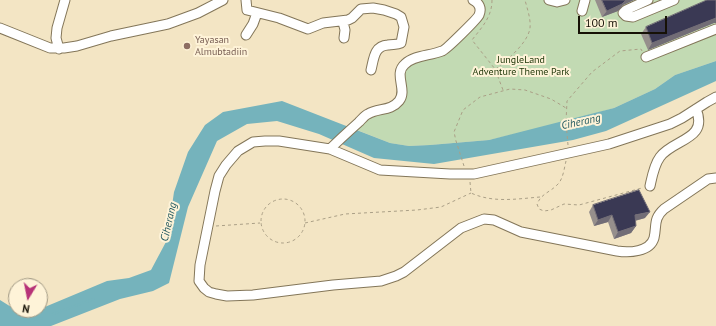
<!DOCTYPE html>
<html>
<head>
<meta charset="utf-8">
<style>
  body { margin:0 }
  #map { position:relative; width:716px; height:326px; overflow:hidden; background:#f3e5c4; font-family:"PT Sans",sans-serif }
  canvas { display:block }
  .north { position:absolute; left:8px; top:278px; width:40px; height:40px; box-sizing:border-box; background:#fef3d8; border:1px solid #a19984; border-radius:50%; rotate:190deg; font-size:11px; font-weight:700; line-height:16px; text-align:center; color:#161106 }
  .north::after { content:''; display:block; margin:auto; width:14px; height:18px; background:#b73378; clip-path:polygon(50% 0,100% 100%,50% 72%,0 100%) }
  .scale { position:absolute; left:578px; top:16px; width:89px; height:18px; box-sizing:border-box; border:2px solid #161106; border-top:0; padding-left:5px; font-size:12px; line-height:14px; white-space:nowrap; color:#161106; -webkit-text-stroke:3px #fef3d8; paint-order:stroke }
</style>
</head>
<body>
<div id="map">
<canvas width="716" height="326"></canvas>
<div class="north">N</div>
<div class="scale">100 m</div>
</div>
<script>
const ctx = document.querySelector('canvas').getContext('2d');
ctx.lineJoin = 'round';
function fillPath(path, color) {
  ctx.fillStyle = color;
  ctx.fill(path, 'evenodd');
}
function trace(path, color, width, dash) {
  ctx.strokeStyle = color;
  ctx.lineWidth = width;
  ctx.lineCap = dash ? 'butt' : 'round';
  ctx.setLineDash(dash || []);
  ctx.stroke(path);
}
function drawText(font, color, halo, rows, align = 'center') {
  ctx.font = font + ' "PT Sans",sans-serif';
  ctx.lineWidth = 4;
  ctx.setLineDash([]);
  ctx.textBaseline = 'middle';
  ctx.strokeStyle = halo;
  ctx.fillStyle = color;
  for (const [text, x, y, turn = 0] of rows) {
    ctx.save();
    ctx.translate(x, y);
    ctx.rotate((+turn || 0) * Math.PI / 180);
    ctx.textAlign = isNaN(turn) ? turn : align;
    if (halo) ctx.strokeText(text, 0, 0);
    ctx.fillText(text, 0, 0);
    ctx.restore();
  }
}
fillPath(new Path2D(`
  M 473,0 L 716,0 L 716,61 L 675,75 L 655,89 L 614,108 L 554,125 L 489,140 L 430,145 L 409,146 L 390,143 L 352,128 L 399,102 L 401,67 L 443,51 L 479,16 Z`), '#c2dab3');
fillPath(new Path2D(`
  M 716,61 L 716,81 L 606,131 L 573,140 L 434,164 L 374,158 L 319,134 L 277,121 L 247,124 L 217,141 L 188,207 L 169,283 L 153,291 L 120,299 L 51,326 L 0,326 L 0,300 L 16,310 L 22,312 L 40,310 L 40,309 L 107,281 L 129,278 L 151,270 L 167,240 L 174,192 L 188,152 L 205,125 L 223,112 L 282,101 L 390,143 L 409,146 L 430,145 L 489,140 L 614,108 L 655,89 L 675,75 Z`), '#75b3bc');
trace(new Path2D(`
  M 50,315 L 94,299
  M 25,322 L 42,318`), '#75b3bc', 2);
const minor = new Path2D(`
  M 246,0 L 247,10 L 279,18 L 308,29 L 323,23 L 348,20 L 352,18 L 361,9 L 373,8 L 384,10 L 396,14 L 401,17 L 404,27 L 401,43 C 397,45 393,44 388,45 C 374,46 374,58 371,70
  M 549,0 L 557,2 L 565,0
  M 648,0 L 626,10 L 623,13 L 626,16 L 633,17 L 674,0
  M 582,11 L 585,0
  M 343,22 L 345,30 L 344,38
  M 0,28 L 50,48 L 64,48 L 77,46 L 111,36 L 168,24 L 198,13 L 223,0
  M 246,35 L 253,24 L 257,13
  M 59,49 L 56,38 L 57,28 L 65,0
  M 646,57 L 716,29
  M 716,97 L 707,102 L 682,118 L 670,124 L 609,144 L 474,174 L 450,174 L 380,170 L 330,149 L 279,141 L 265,141 L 253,142 L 238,151 L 226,165 L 219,176 L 215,191 L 200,265 L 199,281 L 204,288 L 209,292 L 216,294 L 227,296 L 253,295 L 333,285 L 381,281 L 396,276 L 404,272 L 461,228 L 484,219 L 494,220 L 521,232 L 617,251 C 629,253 650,252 654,238 C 657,225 653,219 664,209 L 708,179 L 716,178
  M 330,149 C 339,140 349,131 359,122 C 362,119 365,115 368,114 C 378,108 391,111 399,101 C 408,90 393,74 405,64 C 414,55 430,56 442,51 C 446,50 478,18 479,15 C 482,8 479,3 473,0
  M 650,186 C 652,177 654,165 660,157 C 673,139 709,140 696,109`);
trace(minor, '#837659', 11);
trace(new Path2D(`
  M 492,0 C 492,17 482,27 472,40 L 495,69 L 503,90
  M 496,69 C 507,60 528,43 530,28 C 531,19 527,8 525,0
  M 568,145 L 566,122 L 567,101 L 592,72 L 620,51 L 641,49 L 642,51
  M 566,161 C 564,169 563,180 557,185 C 549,193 542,193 537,204 L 539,209 L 544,211 L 551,210 L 564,204 L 579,205 L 642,188
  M 464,166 L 456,141 L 454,132 L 463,110 L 480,97 L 510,89 L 525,90 L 551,99 L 566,108
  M 470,182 L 471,193 C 493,203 516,199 540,197
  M261 221a22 22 0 1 1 44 0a22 22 0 1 1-44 0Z
  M 305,223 L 345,214 L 417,210 L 441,207 L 471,193
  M 216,226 L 260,223`), '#aa9f86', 1, [3, 3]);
trace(minor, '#fff', 9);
fillPath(new Path2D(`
  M 595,0 L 634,0 L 623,5 L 618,11 L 602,17 Z
  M 714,23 L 648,50 L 641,34 L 646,27 Z
  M 593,205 L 645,218 L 635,221 L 636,226 L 631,233 L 614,239 L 608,222 L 594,226 L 589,212 Z`), '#968f8c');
fillPath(new Path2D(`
  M 626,0 L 634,0 L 623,5 L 618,11 L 602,17 L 607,11 Z
  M 716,18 L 716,23 L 714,23 L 648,50 L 652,43 Z
  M 650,212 L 645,218 L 630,222 L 635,215 Z
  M 612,215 L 608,222 L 594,226 L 598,220 Z
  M 636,226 L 631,233 L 614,239 L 618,232 Z`), '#726d76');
const building = new Path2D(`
  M 602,0 L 626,0 L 622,4 L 607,11 Z
  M 707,0 L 716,0 L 716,18 L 652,43 L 646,27 Z
  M 639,190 L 650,212 L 635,215 L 636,226 L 618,232 L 612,215 L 598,220 L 593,205 Z`);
fillPath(building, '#3a3954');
trace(building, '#726d76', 1);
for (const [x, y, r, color] of [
  [187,46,4,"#8d6e63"]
]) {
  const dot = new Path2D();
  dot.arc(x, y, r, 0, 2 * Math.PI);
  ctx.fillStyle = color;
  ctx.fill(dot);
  trace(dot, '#fef3d8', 1.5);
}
drawText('10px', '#785e54', '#fef3d8', [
  ["Yayasan",195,40],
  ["Almubtadiin",195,52]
], 'left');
drawText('10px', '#1c3406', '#fef3d8', [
  ["JungleLand",521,60],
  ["Adventure Theme Park",521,72]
]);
drawText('italic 11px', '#255b61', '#fef3d8', [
  ["Ciherang",581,122,-12],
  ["Ciherang",169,222,-77]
]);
</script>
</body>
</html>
